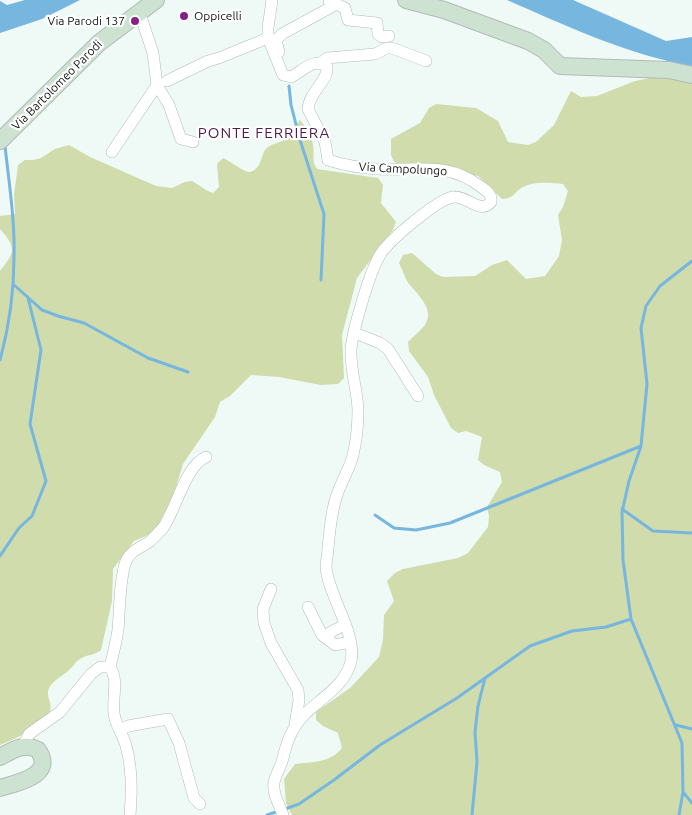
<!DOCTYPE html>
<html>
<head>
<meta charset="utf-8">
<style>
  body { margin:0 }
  canvas { display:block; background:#eff9f6 }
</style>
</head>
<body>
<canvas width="692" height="815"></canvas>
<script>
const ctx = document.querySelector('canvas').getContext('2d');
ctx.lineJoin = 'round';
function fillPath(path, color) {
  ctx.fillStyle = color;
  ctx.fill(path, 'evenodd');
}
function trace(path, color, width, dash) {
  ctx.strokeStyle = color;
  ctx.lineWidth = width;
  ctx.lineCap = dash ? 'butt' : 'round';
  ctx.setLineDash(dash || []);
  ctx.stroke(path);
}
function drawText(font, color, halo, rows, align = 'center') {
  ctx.font = font + ' Ubuntu,sans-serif';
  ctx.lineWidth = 4.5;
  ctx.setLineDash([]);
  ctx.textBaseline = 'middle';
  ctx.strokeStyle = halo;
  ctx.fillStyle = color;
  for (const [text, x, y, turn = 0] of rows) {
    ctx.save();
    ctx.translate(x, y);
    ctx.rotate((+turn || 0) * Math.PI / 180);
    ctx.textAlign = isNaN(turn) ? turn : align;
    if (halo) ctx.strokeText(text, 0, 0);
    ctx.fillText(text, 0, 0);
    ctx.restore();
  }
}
fillPath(new Path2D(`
  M 654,77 L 692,82 L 692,815 L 292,815 L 286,803 L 284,779 L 295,764 C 312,762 330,763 342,748 L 338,733 L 323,726 L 316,720 L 316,712 L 350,688 L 379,657 L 383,640 L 384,615 L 394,601 L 387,581 L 395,573 L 403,569 L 458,558 L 468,553 L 488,527 L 489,516 L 487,507 L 502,482 L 500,472 L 484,465 L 478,460 L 482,437 L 466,431 L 458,433 L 451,428 L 434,395 L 428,377 L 409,351 L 408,342 C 413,337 420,331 425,325 C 436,308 415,293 407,281 C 404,275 402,269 399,263 L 403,255 L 412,253 L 436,274 L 443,277 L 475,276 L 492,265 L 507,260 L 526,279 L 545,276 L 559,256 L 562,240 L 558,215 L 563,207 L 568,191 L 563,184 C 550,183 535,181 523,187 C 513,192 516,198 502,199 L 478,176 L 448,169 L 401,165 L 394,162 L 391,155 L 391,139 L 420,123 L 429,108 L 436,104 L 476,108 L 498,121 L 508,142 L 528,145 L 536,142 L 554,125 L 571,91 L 581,97 L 597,96 L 635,81 Z
  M 300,120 C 306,127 312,136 313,145 C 315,155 311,161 317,169 L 378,178 L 383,185 L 381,203 L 396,222 L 393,230 L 357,278 L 342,335 L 344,378 L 338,384 L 321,385 L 279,377 L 251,375 L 230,396 L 220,402 L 215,417 L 183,464 L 174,494 L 159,524 L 148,535 L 134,541 L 113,569 L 112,601 L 101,650 C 93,656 88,654 80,659 C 76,661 73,667 69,670 C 63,676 53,680 49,688 C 45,696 53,703 50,711 C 46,725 13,740 0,745 L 0,271 C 15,252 17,248 0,229 L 0,216 L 15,214 L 14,194 L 18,165 L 25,160 L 33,160 L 41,158 L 55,149 L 69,145 L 90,157 L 156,186 L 172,188 L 185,182 L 192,181 L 206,190 L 213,193 L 219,187 L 217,164 L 223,158 C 231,161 244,173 250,172 C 261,169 261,157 265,150 C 270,143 280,144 285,139 C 291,133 295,126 300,120 Z`), '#d0dcab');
fillPath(new Path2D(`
  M 25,0 L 80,0 L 42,19 L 0,33 L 0,1 L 7,5 Z
  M 507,0 L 573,0 L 666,41 L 692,37 L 692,66 C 631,56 564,25 507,0 Z`), '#76b6df');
trace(new Path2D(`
  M 289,86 L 291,105 L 300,140 L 324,214 L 321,280
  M 13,284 L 42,310 L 58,316 L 84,323 L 148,358 L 188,372
  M 0,360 C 9,327 14,292 14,257 C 15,220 9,183 5,146
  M 622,509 L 653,531 L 692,533
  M 375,515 L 394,528 L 416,530 L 450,523 L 641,446
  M 0,556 L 19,528 L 32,516 L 46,481 L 30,424 L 41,350 L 28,298
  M 676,725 L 692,729
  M 683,792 L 692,803
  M 285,809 L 299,804 L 334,780 L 380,745 L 457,698 L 530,646 L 572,631 L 606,627 L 631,619
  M 267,815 L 279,811
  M 472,815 L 477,762 L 475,732 L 478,706 L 485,678
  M 679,815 L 683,792 L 682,743 L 631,619 L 623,560 L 622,512 L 629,481 L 641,446 L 647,384 L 641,328 L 646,306 L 660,286 L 692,261`), '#76b6df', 3);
const minor = new Path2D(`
  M 272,0 L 268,28 L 268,38 L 283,75 L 291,77 C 302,72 314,56 327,67 C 329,80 309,92 308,109 L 325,142 L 328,160 C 344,165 360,168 377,169 C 416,171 448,161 481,187 C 487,191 492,194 491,202 C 480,215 467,195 453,197 C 438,199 388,241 380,255 C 370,271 353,329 351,349 C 350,368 357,389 358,409 C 358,422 357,437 354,450 C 352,465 343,478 338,492 C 331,510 330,530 328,548 C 328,554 326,561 326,567 C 328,595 357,634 351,661 C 346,685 320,699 304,715 C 292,728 287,741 283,758 C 281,767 275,775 274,783 C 272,793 280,806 283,815
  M 329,1 L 345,8 L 348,20 L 377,23 L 378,34 L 382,37 L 389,36
  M 139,11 L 153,53 L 157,85 L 169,105 L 181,139 L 193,142
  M 279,52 L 276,40 L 282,34 L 335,5
  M 321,63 L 327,58 L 375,54 L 387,48 L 392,48 L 426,61
  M 167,81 L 208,61 L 219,58 L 268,38
  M 112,152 L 157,85
  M 355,333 L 380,343 L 388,349 L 418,396
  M 271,589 L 263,609 L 264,623 L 271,643 L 298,690 L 299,700 L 295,725
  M 308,607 L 322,635 L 335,645 L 350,642
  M 329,640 L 329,633 L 344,625
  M 110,667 C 113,655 116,642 118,630 C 120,608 119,585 125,564 C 128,552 140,548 149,542 C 154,538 159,532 163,528 C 177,508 185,466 206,457
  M 120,730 L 128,726 L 168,719 L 179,743 L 194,798 L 200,804
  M 23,746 L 29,734 L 60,712 L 91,674 L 100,667 L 110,667 C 119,680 112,698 114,713 C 115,725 123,734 126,746 C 132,767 132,793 130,815`);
const secondary = new Path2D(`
  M 406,0 L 444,10 L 528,41 L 544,50 L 560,66 L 669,70 L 692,75
  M 0,141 L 99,43 L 156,0
  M 0,757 C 13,750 25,742 38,750 C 56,776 16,783 0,788`);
trace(minor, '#b1bbb8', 12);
trace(secondary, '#b1bbb8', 18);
trace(minor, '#fff', 11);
trace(secondary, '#cee2d2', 16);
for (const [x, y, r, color] of [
  [184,16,5,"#872189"],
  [135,21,5,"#872189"]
]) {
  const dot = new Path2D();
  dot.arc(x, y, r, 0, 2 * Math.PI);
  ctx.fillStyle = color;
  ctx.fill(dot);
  trace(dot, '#fff', 2);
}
drawText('12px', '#111413', '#fff', [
  ["Oppicelli",194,16],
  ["Via Parodi 137",125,21,"right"]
], 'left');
drawText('12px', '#111413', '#fff', [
  ["Via Bartolomeo Parodi",57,85,-45],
  ["Via Campolungo",403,169,3]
]);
ctx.letterSpacing = '1px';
drawText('15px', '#4c1c4d', '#fff', [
  ["PONTE FERRIERA",264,133]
]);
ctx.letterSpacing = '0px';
</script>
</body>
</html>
